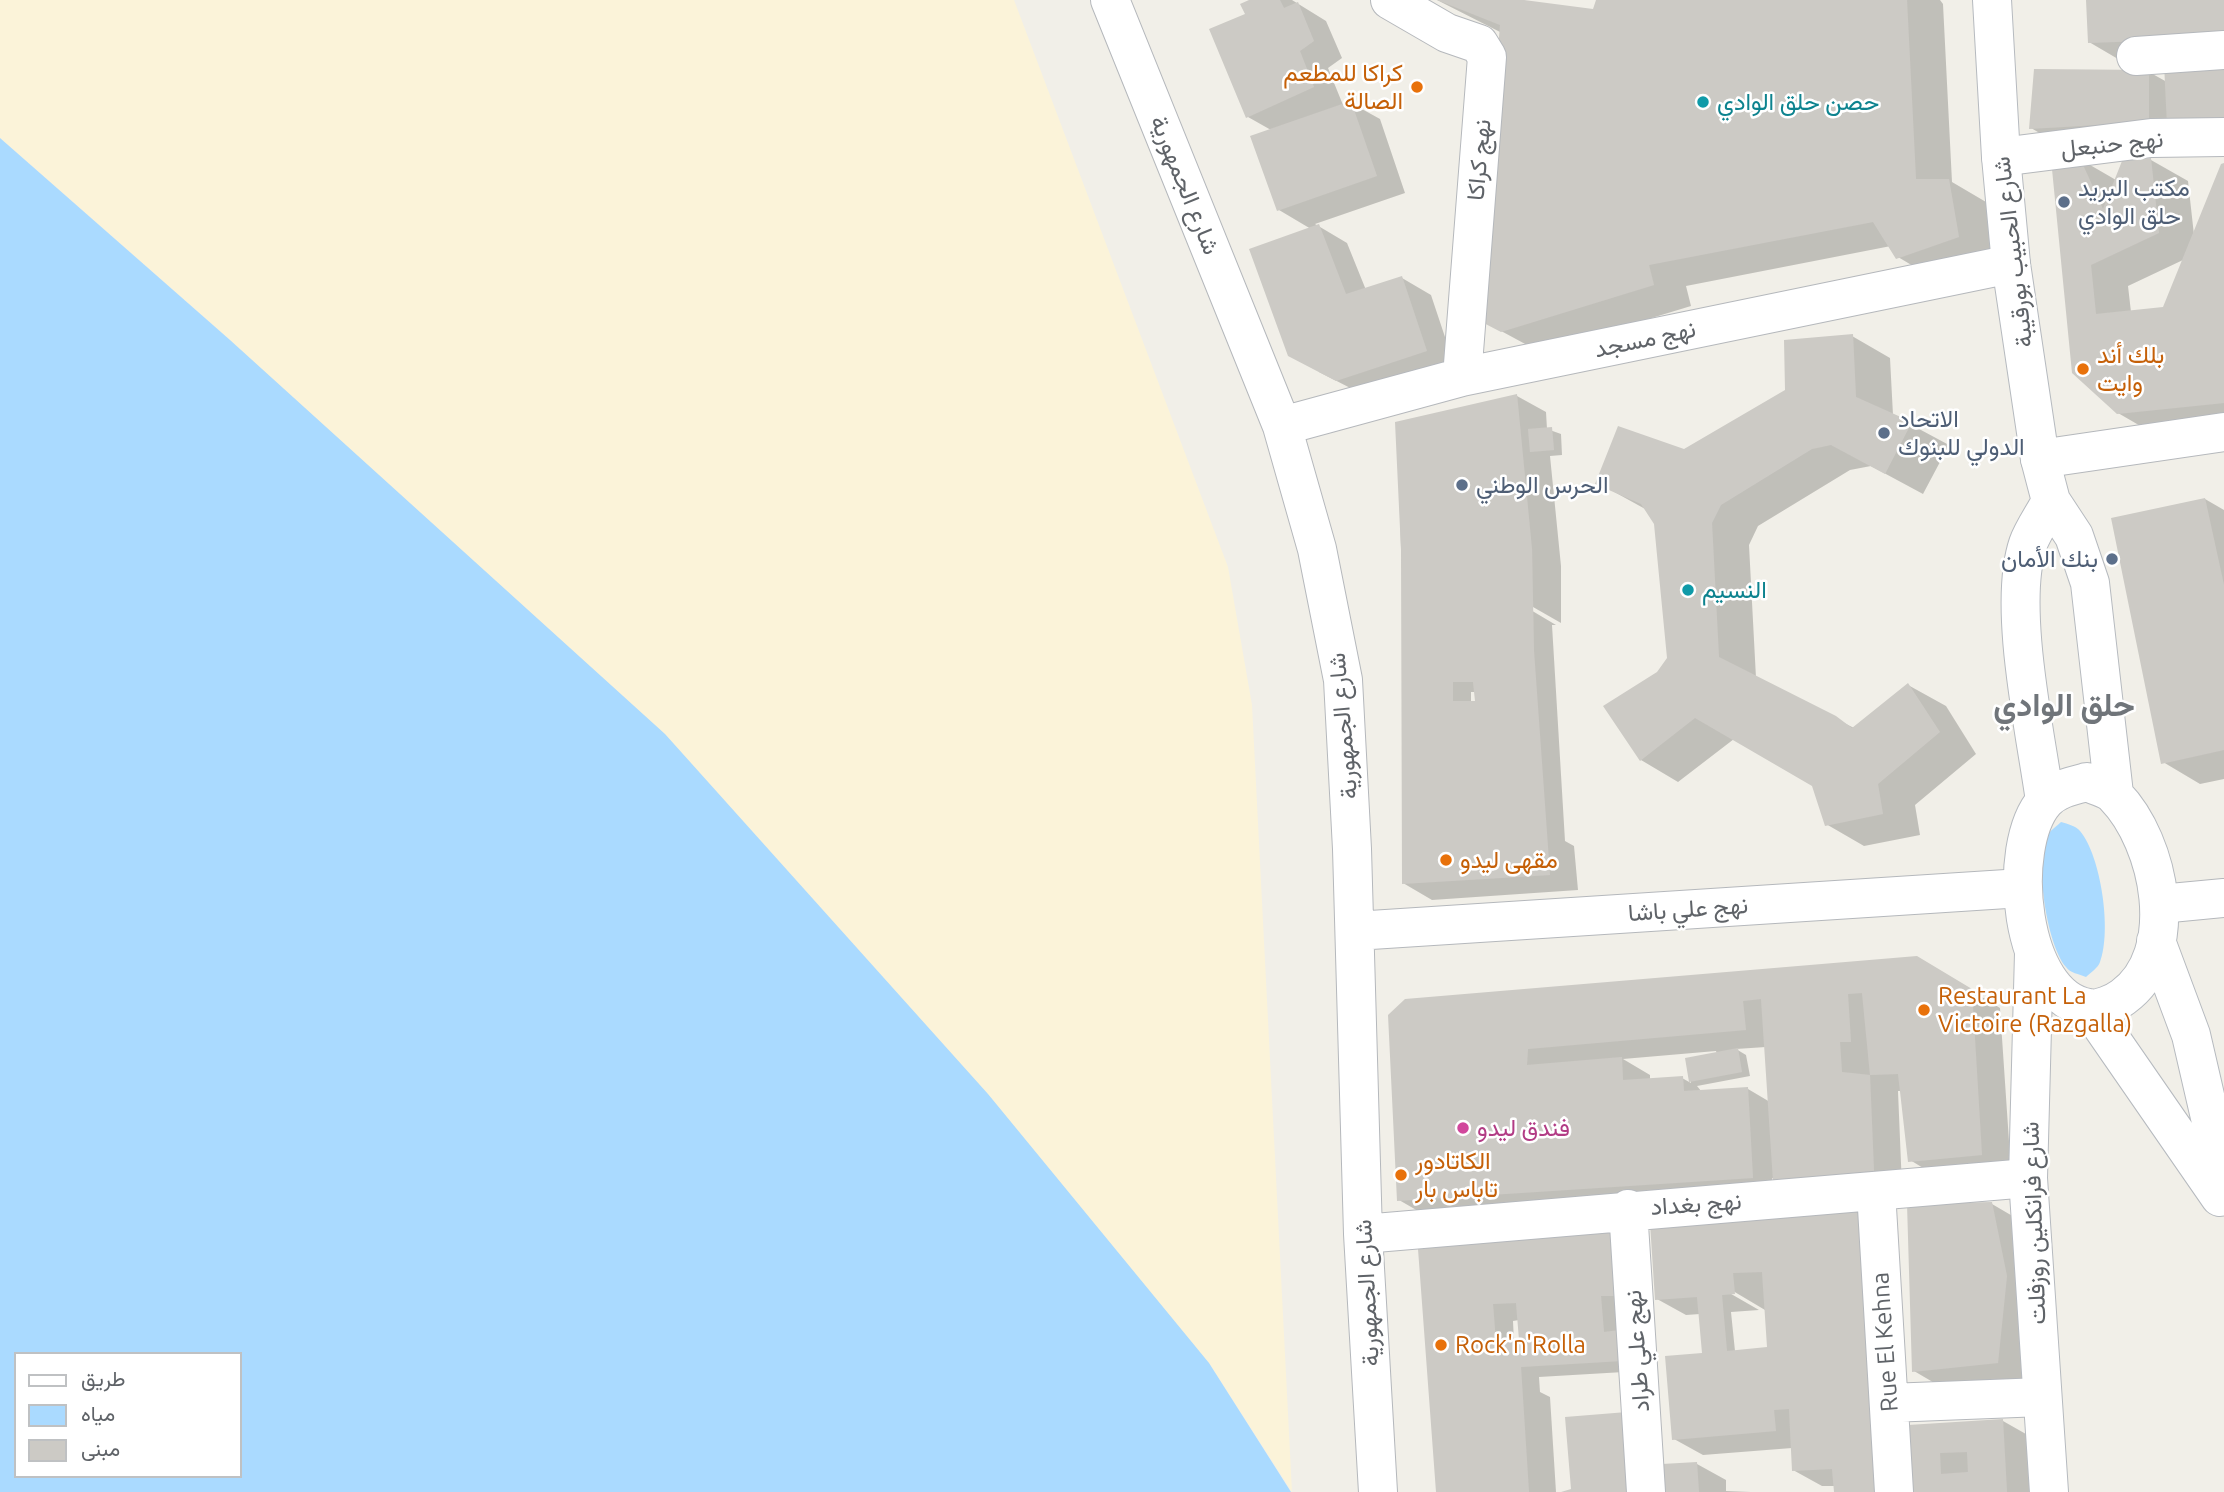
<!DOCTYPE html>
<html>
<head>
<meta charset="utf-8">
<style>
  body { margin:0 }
  #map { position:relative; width:2224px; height:1492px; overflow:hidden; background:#f1efe8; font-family:Ubuntu,Vazirmatn,sans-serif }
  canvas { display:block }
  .legend { position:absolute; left:14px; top:1352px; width:228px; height:126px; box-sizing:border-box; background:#fff; border:2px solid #bfc1c3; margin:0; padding:9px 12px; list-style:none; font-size:21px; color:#5f6368 }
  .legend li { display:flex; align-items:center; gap:14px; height:35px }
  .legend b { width:35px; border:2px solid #bfc1c3 }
</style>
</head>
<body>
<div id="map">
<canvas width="2224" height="1492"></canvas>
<ul class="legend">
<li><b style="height:9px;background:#fff"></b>طريق</li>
<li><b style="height:19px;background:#aadaff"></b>مياه</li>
<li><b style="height:19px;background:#cccac5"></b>مبنى</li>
</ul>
</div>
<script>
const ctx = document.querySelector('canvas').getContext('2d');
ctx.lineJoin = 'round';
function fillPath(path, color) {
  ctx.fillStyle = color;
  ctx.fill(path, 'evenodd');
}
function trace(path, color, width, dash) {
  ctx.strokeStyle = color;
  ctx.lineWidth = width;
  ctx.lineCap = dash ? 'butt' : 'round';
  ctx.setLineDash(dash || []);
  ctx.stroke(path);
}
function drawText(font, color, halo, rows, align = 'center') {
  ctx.font = font + ' Ubuntu,Vazirmatn,sans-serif';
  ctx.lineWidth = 5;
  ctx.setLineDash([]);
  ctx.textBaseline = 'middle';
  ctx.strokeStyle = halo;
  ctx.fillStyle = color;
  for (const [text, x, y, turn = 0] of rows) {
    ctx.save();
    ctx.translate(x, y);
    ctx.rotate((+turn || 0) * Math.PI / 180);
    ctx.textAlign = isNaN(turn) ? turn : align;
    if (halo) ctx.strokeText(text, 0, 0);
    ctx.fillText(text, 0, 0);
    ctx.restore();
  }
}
fillPath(new Path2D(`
  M 0,0 L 1014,0 L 1228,567 L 1252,705 L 1292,1492 L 1209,1363 L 230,340 L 0,138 Z`), '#fbf3d9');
fillPath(new Path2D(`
  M 0,138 L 230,340 L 665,734 L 988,1094 L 1209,1363 L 1291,1492 L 0,1492 ZM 16,1354 L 240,1354 L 240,1476 L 16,1476 Z
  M 2061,822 C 2068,824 2076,826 2080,831 C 2101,856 2112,931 2100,962 C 2098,968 2091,972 2086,977 C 2079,974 2070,973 2066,967 C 2047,945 2033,859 2049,833 C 2052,829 2058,825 2061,822 Z`), '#aadaff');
fillPath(new Path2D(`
  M 1253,0 L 1292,0 L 1326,21 L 1342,58 L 1328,68 L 1343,105 L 1351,103 L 1380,119 L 1405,193 L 1315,224 L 1347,243 L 1366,290 L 1402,278 L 1431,295 L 1455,367 L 1366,396 L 1319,372 L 1311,229 L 1279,210 L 1271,130 L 1248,117 L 1247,15 Z
  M 1437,0 L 1520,0 L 1594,11 L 1598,0 L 1940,0 L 1943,4 L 1952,182 L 1986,202 L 1996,259 L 1935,279 L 1898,257 L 1891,246 L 1686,286 L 1691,306 L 1540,352 L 1477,318 L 1502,33 Z
  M 2088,0 L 2224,0 L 2118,59 L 2089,42 Z
  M 2149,72 L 2167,82 L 2224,139 L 2050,139 L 2031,128 Z
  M 2078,158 L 2116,180 L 2151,160 L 2188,181 L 2194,235 L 2224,165 L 2224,428 L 2156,435 L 2118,413 L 2074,372 ZM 2183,260 L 2164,309 L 2131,312 L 2128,286 Z
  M 1852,336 L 1890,358 L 1893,415 L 1949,445 L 1923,494 L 1871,466 L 1850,470 L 1758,526 L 1749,545 L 1756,678 L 1854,728 L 1908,685 L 1946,706 L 1976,754 L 1915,805 L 1920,835 L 1864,846 L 1826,824 L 1814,785 L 1734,739 L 1678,782 L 1641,760 L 1659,673 L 1669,659 L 1656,523 L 1647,510 L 1598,483 L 1684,451 L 1787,391 Z
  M 1517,396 L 1546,412 L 1547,429 L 1561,434 L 1562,455 L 1550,456 L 1561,566 L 1561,623 L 1526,603 L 1524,606 L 1556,625 L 1552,625 L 1565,841 L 1574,846 L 1578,890 L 1432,900 L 1403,883 L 1403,610 L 1397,424 ZM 1471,692 L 1476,692 L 1477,703 L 1471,703 Z
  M 2205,499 L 2224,510 L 2224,779 L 2200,784 L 2163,762 Z
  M 1946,975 L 2000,1008 L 2011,1171 L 1938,1177 L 1910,1160 L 1902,1091 L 1898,1091 L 1902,1187 L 1804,1197 L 1772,1178 L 1772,1188 L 1451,1230 L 1399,1200 L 1390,1016 ZM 1766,1047 L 1770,1102 L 1748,1089 L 1702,1092 L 1697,1086 L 1750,1076 L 1746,1055 L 1736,1049 ZM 1716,1051 L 1717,1054 L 1687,1059 L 1691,1083 L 1682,1078 L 1650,1080 L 1650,1075 L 1623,1059 Z
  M 1992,1204 L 2021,1221 L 2026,1378 L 1943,1388 L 1914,1371 Z
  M 1865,1211 L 1835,1492 L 1835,1486 L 1822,1486 L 1793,1470 L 1792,1448 L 1703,1455 L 1674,1439 L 1704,1354 L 1700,1314 L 1686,1315 L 1657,1299 ZM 1728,1288 L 1765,1310 L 1769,1348 L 1735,1351 L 1731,1312 L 1759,1310 L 1726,1291 Z
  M 1623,1224 L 1641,1371 L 1539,1377 L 1540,1392 L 1550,1397 L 1556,1492 L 1438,1492 L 1420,1251 ZM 1519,1320 L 1521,1342 L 1514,1342 L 1513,1321 Z
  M 2003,1421 L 2040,1442 L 2043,1492 L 1913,1492 L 1910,1426 Z
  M 1697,1464 L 1726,1480 L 1726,1491 L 1751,1492 L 1665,1492 Z`), '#0003');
fillPath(new Path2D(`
  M 1249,0 L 1280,0 L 1284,8 L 1298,2 L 1314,41 L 1300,51 L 1314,87 L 1246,118 L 1209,29 L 1245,14 L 1240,4 Z
  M 1437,0 L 1524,0 L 1593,9 L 1596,0 L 1907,0 L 1916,179 L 1949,179 L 1959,237 L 1896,259 L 1873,222 L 1649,265 L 1654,285 L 1501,332 L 1476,319 L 1500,25 Z
  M 2086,0 L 2224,0 L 2224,38 L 2088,43 Z
  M 2224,63 L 2224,124 L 2167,124 L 2164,64 Z
  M 2034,69 L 2149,70 L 2149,122 L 2029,129 Z
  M 1351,101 L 1377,176 L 1277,211 L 1250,136 Z
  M 2079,156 L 2103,209 L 2122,161 L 2151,158 L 2159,233 L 2091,265 L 2096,314 L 2163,307 L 2221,164 L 2224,163 L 2224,403 L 2117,414 L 2072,373 L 2051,159 Z
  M 1319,224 L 1346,294 L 1402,276 L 1427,351 L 1336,381 L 1288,356 L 1249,249 Z
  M 1853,334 L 1856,397 L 1912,422 L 1885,474 L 1831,445 L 1812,449 L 1721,505 L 1712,523 L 1719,657 L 1836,716 L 1852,728 L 1908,683 L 1940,732 L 1878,784 L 1883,814 L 1825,826 L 1812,786 L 1695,718 L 1640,761 L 1603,706 L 1657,672 L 1667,658 L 1654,524 L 1641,504 L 1595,484 L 1618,426 L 1684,449 L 1785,390 L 1784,340 Z
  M 1517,394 L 1532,549 L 1534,651 L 1550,875 L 1402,884 L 1401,550 L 1395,422 ZM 1453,682 L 1473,682 L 1475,701 L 1453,701 Z
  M 1552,427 L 1554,450 L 1530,452 L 1528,429 Z
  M 2205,498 L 2224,585 L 2224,750 L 2161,764 L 2111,518 Z
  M 1917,956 L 1972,989 L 1982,1155 L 1908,1162 L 1898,1074 L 1870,1075 L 1862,993 L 1848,994 L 1851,1042 L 1840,1042 L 1842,1072 L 1870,1075 L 1874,1171 L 1773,1181 L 1761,999 L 1743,1001 L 1746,1030 L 1528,1049 L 1527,1065 L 1622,1057 L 1623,1080 L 1683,1076 L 1684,1091 L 1748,1087 L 1753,1178 L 1397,1201 L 1388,1015 L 1405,999 Z
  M 1738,1048 L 1742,1072 L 1689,1082 L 1685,1058 Z
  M 1992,1202 L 2007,1276 L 1998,1363 L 1912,1372 L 1907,1204 Z
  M 1865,1209 L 1882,1492 L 1834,1492 L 1832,1469 L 1792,1471 L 1789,1409 L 1774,1410 L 1776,1431 L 1672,1440 L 1665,1356 L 1702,1353 L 1697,1297 L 1655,1300 L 1650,1223 ZM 1762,1272 L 1767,1347 L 1727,1351 L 1722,1295 L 1735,1294 L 1733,1273 Z
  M 1623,1223 L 1634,1296 L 1601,1296 L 1604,1332 L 1620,1330 L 1622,1361 L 1521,1367 L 1529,1492 L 1436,1492 L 1418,1249 L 1539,1229 ZM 1516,1303 L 1519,1340 L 1496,1342 L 1493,1304 Z
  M 1627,1412 L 1634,1492 L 1561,1492 L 1571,1489 L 1565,1417 Z
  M 2003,1419 L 2007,1492 L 1912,1492 L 1908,1425 ZM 1967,1452 L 1968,1472 L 1941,1474 L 1940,1453 Z
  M 1697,1462 L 1699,1492 L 1664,1492 L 1662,1464 Z`), '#cccac5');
const street = new Path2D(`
  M 1110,0 L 1282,426 L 1317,549 L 1343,680 L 1352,849 L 1363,1234 L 1378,1492
  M 1390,0 L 1447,33 L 1479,44 L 1487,57 L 1462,377
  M 2136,56 L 2224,50
  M 2001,157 L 2151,138 L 2224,137
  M 1282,426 L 1462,377 L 2011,264
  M 2040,459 L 2224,432
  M 2160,904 L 2224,898
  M 1355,931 L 2022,888
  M 1876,1191 L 1894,1492
  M 1628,1209 L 1646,1492
  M 1363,1234 L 2028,1178
  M 1889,1403 L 2042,1397`);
const secondary = new Path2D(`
  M 1992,0 L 2001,157 L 2011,264 L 2040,459 L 2051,501 L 2074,536 L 2090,583 L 2114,794
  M 2087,782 C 2096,786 2109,789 2115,796 C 2160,842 2183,954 2123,997 C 2115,1003 2099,1010 2089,1008 C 2019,998 2005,846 2045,801 C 2056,789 2071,786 2087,782 Z
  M 2045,801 C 2036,735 2007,606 2028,544 C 2033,530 2044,515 2051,501
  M 2156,941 L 2191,1035 L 2224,1178
  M 2034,953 L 2028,1178 L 2049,1492
  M 2090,1009 L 2220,1197`);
trace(street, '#b5b8bc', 40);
trace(secondary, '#b6babf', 40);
trace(street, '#fff', 38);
trace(secondary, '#fff', 38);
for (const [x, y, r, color] of [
  [1417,87,7,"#e8710a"],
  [1703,102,7,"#0f9aa8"],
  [2064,202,7,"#5c6f8a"],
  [2083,369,7,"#e8710a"],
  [1884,433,7,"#5c6f8a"],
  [1462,485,7,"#5c6f8a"],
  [2112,559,7,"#5c6f8a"],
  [1688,590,7,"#0f9aa8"],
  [1446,860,7,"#e8710a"],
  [1924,1010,7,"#e8710a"],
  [1463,1128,7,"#d1479c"],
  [1401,1175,7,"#e8710a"],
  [1441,1345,7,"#e8710a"]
]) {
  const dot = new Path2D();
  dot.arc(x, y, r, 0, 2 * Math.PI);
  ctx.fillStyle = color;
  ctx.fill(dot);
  trace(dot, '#fff', 2.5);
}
drawText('24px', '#c56008', '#fff', [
  ["كراكا للمطعم",1403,73,"right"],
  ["الصالة",1403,101,"right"],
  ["بلك أند",2097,355],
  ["وايت",2097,383],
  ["مقهى ليدو",1460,860],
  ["Restaurant La",1938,996],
  ["Victoire (Razgalla)",1938,1024],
  ["الكاتادور",1415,1161],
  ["تاباس بار",1415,1189],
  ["Rock'n'Rolla",1455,1345]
], 'left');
drawText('24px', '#0d838f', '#fff', [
  ["حصن حلق الوادي",1717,102],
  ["النسيم",1702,590]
], 'left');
drawText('24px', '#5f6368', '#fff', [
  ["نهج حنبعل",2112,144,-6],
  ["نهج كراكا",1479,160,-85],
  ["شارع الجمهورية",1185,185,68],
  ["شارع الحبيب بورقيبة",2013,252,-97],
  ["نهج مسجد",1645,339,-12],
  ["شارع الجمهورية",1343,726,-95],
  ["نهج علي باشا",1688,909,-4],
  ["نهج بغداد",1696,1204,-4],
  ["شارع فرانكلين روزفلت",2034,1223,-92],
  ["شارع الجمهورية",1367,1293,-93],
  ["Rue El Kehna",1885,1342,-94],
  ["نهج علي طراد",1637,1351,-94]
]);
drawText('24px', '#4e5e75', '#fff', [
  ["مكتب البريد",2078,188],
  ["حلق الوادي",2078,216],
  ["الاتحاد",1898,419],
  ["الدولي للبنوك",1898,447],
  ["الحرس الوطني",1476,485],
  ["بنك الأمان",2098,559,"right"]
], 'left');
drawText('24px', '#b23c85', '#fff', [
  ["فندق ليدو",1477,1128]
], 'left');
drawText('bold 32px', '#70757a', '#fff', [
  ["حلق الوادي",2064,705]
]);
</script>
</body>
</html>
